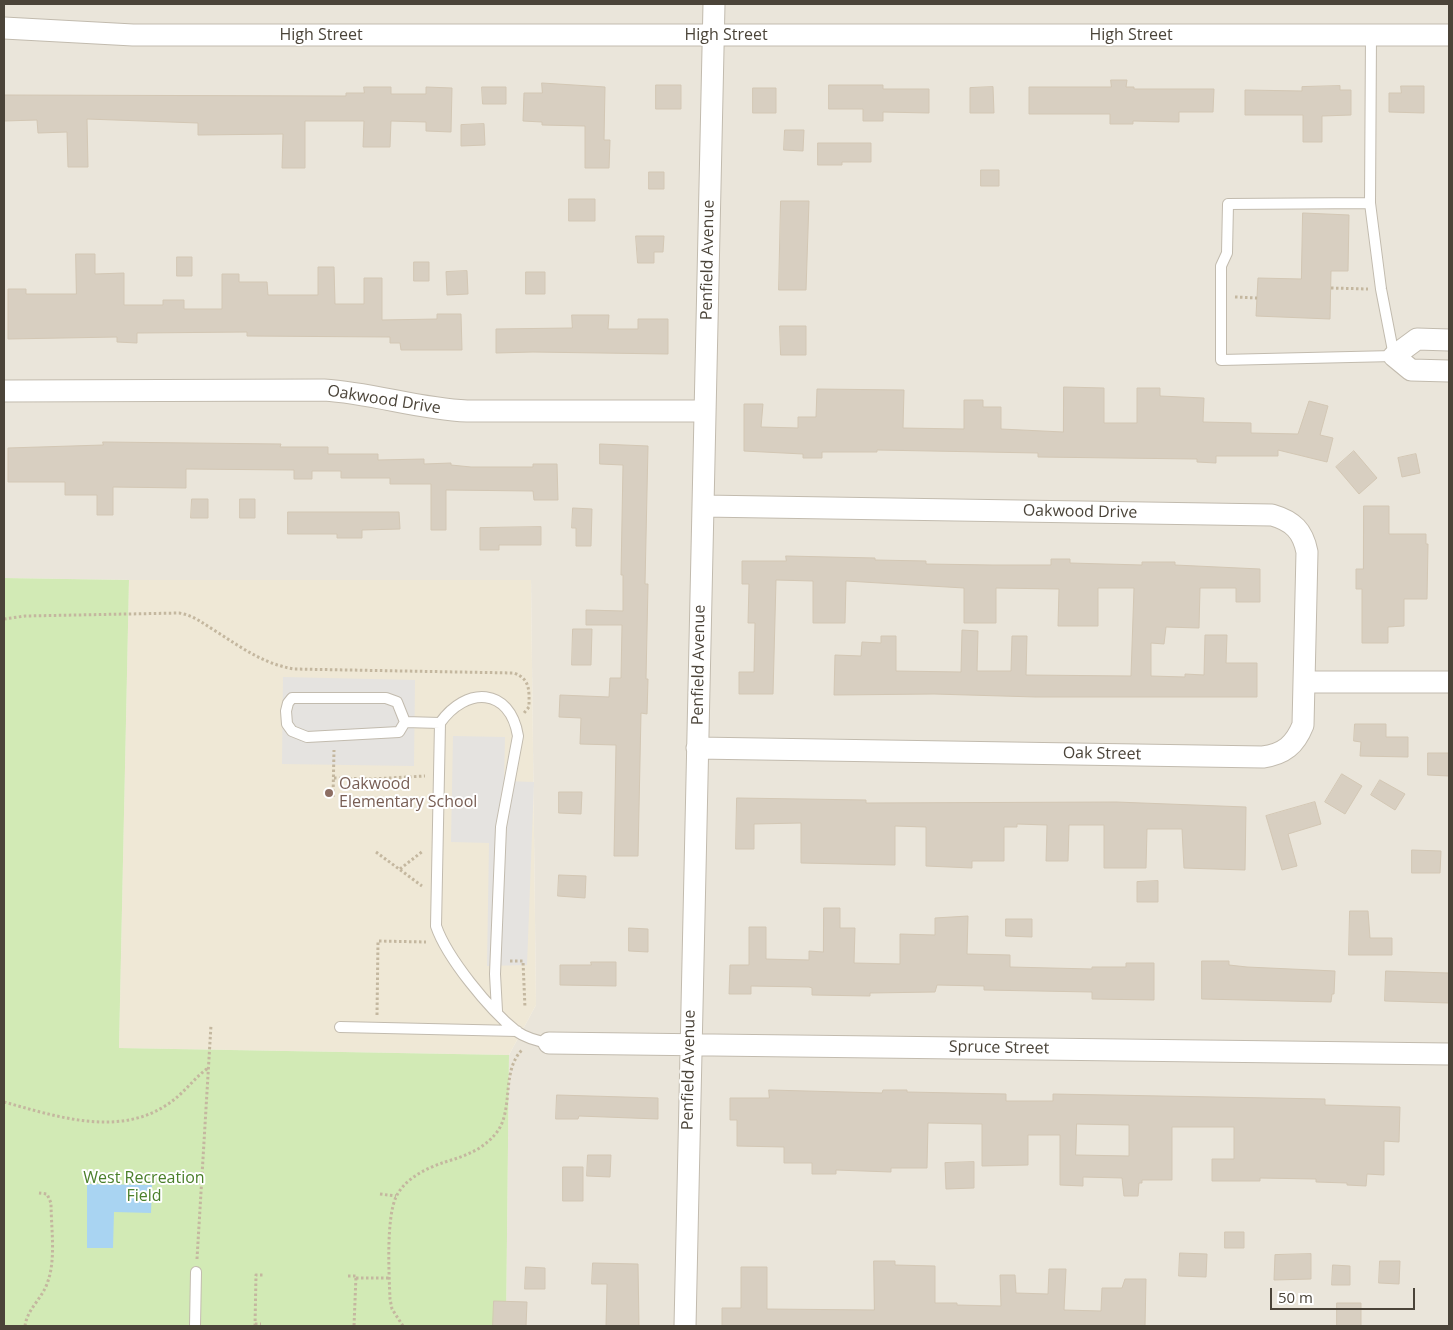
<!DOCTYPE html>
<html>
<head>
<meta charset="utf-8">
<style>
  body { margin:0 }
  #map { position:relative; width:1453px; height:1330px; overflow:hidden; background:#f6f3ec; font-family:"Open Sans",sans-serif }
  canvas { display:block }
  .frame { position:absolute; inset:0; border:5px solid #4b4439; pointer-events:none }
  .scale { position:absolute; left:1270px; top:1288px; width:145px; height:22px; box-sizing:border-box; border:2px solid #4b4439; border-top:0; padding-left:6px; font-size:15px; line-height:18px; white-space:nowrap; color:#4b4439; -webkit-text-stroke:4px #fff; paint-order:stroke }
</style>
</head>
<body>
<div id="map">
<canvas width="1453" height="1330"></canvas>
<div class="frame"></div>
<div class="scale">50 m</div>
</div>
<script>
const ctx = document.querySelector('canvas').getContext('2d');
ctx.lineJoin = 'round';
function fillPath(path, color) {
  ctx.fillStyle = color;
  ctx.fill(path, 'evenodd');
}
function trace(path, color, width, dash) {
  ctx.strokeStyle = color;
  ctx.lineWidth = width;
  ctx.lineCap = dash ? 'butt' : 'round';
  ctx.setLineDash(dash || []);
  ctx.stroke(path);
}
function drawText(font, color, halo, rows, align = 'center') {
  ctx.font = font + ' "Open Sans",sans-serif';
  ctx.lineWidth = 4;
  ctx.setLineDash([]);
  ctx.textBaseline = 'middle';
  ctx.strokeStyle = halo;
  ctx.fillStyle = color;
  for (const [text, x, y, turn = 0] of rows) {
    ctx.save();
    ctx.translate(x, y);
    ctx.rotate((+turn || 0) * Math.PI / 180);
    ctx.textAlign = isNaN(turn) ? turn : align;
    if (halo) ctx.strokeText(text, 0, 0);
    ctx.fillText(text, 0, 0);
    ctx.restore();
  }
}
fillPath(new Path2D(`
  M 4,4 L 1449,4 L 1449,1326 L 506,1326 L 509,1055 L 536,1005 L 531,581 L 129,580 L 4,578 Z`), '#eae5da');
fillPath(new Path2D(`
  M 129,580 L 531,580 L 536,1005 L 509,1055 L 119,1048 Z`), '#efe8d6');
fillPath(new Path2D(`
  M 4,578 L 129,580 L 119,1048 L 509,1055 L 506,1326 L 4,1326 Z`), '#d2eab5');
fillPath(new Path2D(`
  M 283,677 L 415,680 L 414,766 L 282,764 Z
  M 453,736 L 505,737 L 504,781 L 534,782 L 527,965 L 487,966 L 489,843 L 451,842 Z`), '#e5e3e0');
fillPath(new Path2D(`
  M 87,1184 L 152,1185 L 151,1213 L 114,1212 L 113,1248 L 87,1248 Z`), '#a9d4f2');
const building = new Path2D(`
  M 1111,80 L 1127,80 L 1126,87 L 1134,87 L 1134,89 L 1214,89 L 1213,112 L 1179,112 L 1179,122 L 1133,121 L 1133,124 L 1110,124 L 1110,114 L 1029,114 L 1029,87 L 1111,87 Z
  M 542,83 L 605,87 L 604,140 L 610,140 L 609,168 L 585,168 L 585,126 L 542,125 L 542,122 L 523,121 L 524,93 L 542,93 Z
  M 656,85 L 681,85 L 681,109 L 656,109 Z
  M 829,85 L 883,85 L 883,89 L 929,89 L 929,113 L 883,112 L 883,121 L 863,121 L 863,109 L 829,109 Z
  M 1340,86 L 1340,90 L 1351,90 L 1351,115 L 1322,116 L 1322,142 L 1303,142 L 1303,115 L 1245,115 L 1245,90 L 1302,91 L 1302,87 Z
  M 1401,86 L 1424,86 L 1424,113 L 1389,112 L 1389,93 L 1401,93 Z
  M 364,87 L 391,87 L 391,94 L 426,94 L 426,87 L 452,88 L 451,132 L 426,131 L 426,122 L 391,121 L 390,147 L 363,147 L 364,121 L 305,121 L 305,168 L 282,168 L 283,134 L 198,135 L 198,123 L 87,119 L 88,167 L 68,167 L 67,132 L 38,133 L 37,120 L 4,121 L 4,95 L 346,96 L 346,93 L 364,93 Z
  M 482,87 L 506,87 L 506,104 L 483,104 Z
  M 993,87 L 994,113 L 970,113 L 970,88 Z
  M 753,88 L 776,88 L 776,113 L 753,113 Z
  M 484,124 L 485,145 L 461,146 L 461,125 Z
  M 785,130 L 804,130 L 803,151 L 784,150 Z
  M 818,143 L 871,143 L 871,162 L 842,162 L 842,165 L 818,165 Z
  M 981,170 L 999,170 L 999,186 L 981,186 Z
  M 649,172 L 664,172 L 664,189 L 649,189 Z
  M 569,199 L 595,199 L 595,221 L 569,221 Z
  M 781,201 L 809,201 L 806,290 L 779,290 Z
  M 1303,213 L 1349,215 L 1348,271 L 1331,271 L 1330,319 L 1256,316 L 1258,278 L 1301,279 Z
  M 636,236 L 664,236 L 663,252 L 654,252 L 654,263 L 638,263 Z
  M 76,254 L 95,254 L 95,274 L 124,273 L 124,305 L 163,305 L 163,300 L 184,300 L 184,309 L 222,309 L 222,274 L 239,274 L 239,282 L 267,282 L 268,295 L 318,295 L 318,267 L 334,267 L 335,304 L 364,304 L 364,278 L 382,278 L 382,320 L 437,319 L 437,314 L 461,314 L 462,350 L 401,350 L 400,343 L 390,343 L 390,337 L 247,336 L 247,332 L 137,333 L 137,343 L 117,342 L 117,337 L 8,339 L 8,289 L 26,289 L 26,294 L 76,294 Z
  M 177,257 L 192,257 L 192,276 L 177,276 Z
  M 414,262 L 429,262 L 429,281 L 414,281 Z
  M 467,271 L 468,294 L 447,295 L 446,272 Z
  M 526,272 L 545,272 L 545,294 L 526,294 Z
  M 572,315 L 609,315 L 608,329 L 638,329 L 638,319 L 668,319 L 668,354 L 533,352 L 496,353 L 496,329 L 572,328 Z
  M 780,326 L 806,326 L 806,355 L 781,355 Z
  M 1064,387 L 1104,388 L 1104,423 L 1137,423 L 1137,388 L 1160,388 L 1160,396 L 1204,398 L 1203,422 L 1251,423 L 1251,433 L 1298,434 L 1309,401 L 1328,406 L 1320,435 L 1333,438 L 1327,462 L 1278,450 L 1278,456 L 1216,456 L 1216,463 L 1197,462 L 1197,459 L 1038,457 L 1038,453 L 877,450 L 877,452 L 822,452 L 822,458 L 803,458 L 803,454 L 744,451 L 744,404 L 763,404 L 761,427 L 798,428 L 798,417 L 816,417 L 817,389 L 904,390 L 903,428 L 964,429 L 964,400 L 983,400 L 983,407 L 1001,407 L 1001,429 L 1063,432 Z
  M 103,442 L 281,444 L 280,447 L 328,447 L 328,454 L 378,454 L 378,460 L 424,459 L 424,464 L 451,463 L 451,465 L 471,467 L 533,467 L 533,464 L 557,464 L 558,500 L 534,500 L 533,491 L 446,490 L 446,530 L 431,530 L 431,484 L 390,484 L 390,478 L 341,478 L 341,471 L 312,471 L 312,479 L 294,479 L 294,470 L 186,469 L 186,488 L 113,487 L 113,515 L 97,515 L 97,495 L 65,495 L 65,482 L 8,482 L 8,448 L 103,445 Z
  M 600,444 L 648,446 L 645,584 L 648,584 L 646,679 L 648,679 L 647,714 L 641,713 L 638,856 L 614,856 L 616,745 L 580,744 L 581,718 L 559,717 L 560,695 L 609,697 L 610,678 L 621,678 L 622,625 L 586,625 L 586,610 L 623,611 L 623,575 L 621,575 L 623,465 L 600,464 Z
  M 1354,451 L 1377,478 L 1359,494 L 1336,467 Z
  M 1416,454 L 1420,473 L 1402,477 L 1398,458 Z
  M 192,499 L 208,499 L 208,518 L 191,518 Z
  M 240,499 L 255,499 L 255,518 L 240,518 Z
  M 1364,506 L 1389,506 L 1389,534 L 1426,534 L 1426,544 L 1428,544 L 1427,599 L 1404,599 L 1404,626 L 1388,627 L 1388,643 L 1362,643 L 1362,589 L 1356,589 L 1356,569 L 1363,569 Z
  M 573,508 L 592,509 L 591,546 L 576,546 L 576,528 L 572,528 Z
  M 288,512 L 399,512 L 400,529 L 362,530 L 362,538 L 337,538 L 337,534 L 288,534 Z
  M 541,527 L 541,545 L 499,545 L 499,550 L 480,550 L 480,528 Z
  M 786,556 L 875,558 L 875,560 L 926,561 L 926,564 L 992,565 L 1051,565 L 1051,559 L 1070,559 L 1070,563 L 1142,565 L 1142,562 L 1175,562 L 1175,565 L 1260,569 L 1260,602 L 1236,602 L 1236,588 L 1200,588 L 1199,628 L 1166,627 L 1164,644 L 1151,643 L 1151,676 L 1185,677 L 1185,674 L 1204,675 L 1205,635 L 1227,635 L 1226,663 L 1257,663 L 1257,697 L 1036,697 L 934,694 L 834,695 L 835,655 L 861,656 L 862,642 L 881,643 L 881,636 L 896,636 L 896,671 L 961,672 L 962,630 L 978,631 L 977,671 L 1011,671 L 1012,636 L 1027,636 L 1026,675 L 1131,676 L 1134,588 L 1098,588 L 1098,626 L 1058,626 L 1059,589 L 996,588 L 996,623 L 964,623 L 964,588 L 846,581 L 845,623 L 813,623 L 813,581 L 776,580 L 773,694 L 739,694 L 739,672 L 754,672 L 755,623 L 748,623 L 749,584 L 742,584 L 742,561 L 786,561 Z
  M 573,629 L 592,629 L 591,665 L 572,665 Z
  M 1355,724 L 1386,724 L 1386,737 L 1408,737 L 1408,757 L 1360,756 L 1361,742 L 1354,741 Z
  M 1428,753 L 1449,753 L 1449,776 L 1428,775 Z
  M 1342,774 L 1362,786 L 1345,814 L 1325,802 Z
  M 1380,780 L 1405,794 L 1395,810 L 1371,795 Z
  M 559,792 L 582,792 L 581,814 L 559,813 Z
  M 737,798 L 866,800 L 866,803 L 1116,802 L 1246,807 L 1245,870 L 1184,868 L 1182,829 L 1147,829 L 1146,868 L 1104,868 L 1104,825 L 1069,825 L 1068,861 L 1046,861 L 1047,825 L 1017,824 L 1017,827 L 1004,827 L 1004,861 L 972,861 L 972,868 L 926,866 L 926,827 L 895,826 L 895,865 L 801,863 L 801,823 L 754,824 L 754,849 L 736,849 Z
  M 1315,802 L 1321,824 L 1288,834 L 1297,866 L 1282,870 L 1266,816 Z
  M 1412,850 L 1441,851 L 1440,873 L 1412,873 Z
  M 559,875 L 586,876 L 585,898 L 558,896 Z
  M 1158,881 L 1158,902 L 1137,902 L 1137,882 Z
  M 824,908 L 840,908 L 840,928 L 855,928 L 854,963 L 900,964 L 900,934 L 935,935 L 935,918 L 968,916 L 967,954 L 1010,955 L 1010,967 L 1092,969 L 1092,967 L 1126,967 L 1126,963 L 1154,963 L 1154,1000 L 1092,999 L 1092,992 L 984,990 L 984,986 L 937,985 L 935,992 L 870,993 L 870,996 L 812,995 L 812,988 L 809,987 L 751,986 L 751,994 L 729,994 L 730,965 L 749,965 L 749,927 L 766,927 L 766,959 L 809,960 L 809,951 L 823,952 Z
  M 1350,911 L 1368,911 L 1370,938 L 1392,938 L 1392,955 L 1349,955 Z
  M 1006,919 L 1032,919 L 1032,937 L 1006,936 Z
  M 629,928 L 648,929 L 648,952 L 629,951 Z
  M 1202,961 L 1229,961 L 1229,965 L 1247,967 L 1335,971 L 1334,994 L 1332,994 L 1331,1002 L 1202,999 Z
  M 591,962 L 616,962 L 616,986 L 560,985 L 560,965 L 591,965 Z
  M 1386,971 L 1449,973 L 1449,1003 L 1385,1001 Z
  M 769,1090 L 882,1093 L 883,1090 L 907,1090 L 907,1092 L 1006,1094 L 1006,1101 L 1053,1101 L 1053,1094 L 1325,1099 L 1325,1105 L 1400,1107 L 1399,1142 L 1384,1141 L 1384,1175 L 1367,1174 L 1366,1186 L 1347,1185 L 1347,1183 L 1316,1182 L 1316,1179 L 1260,1178 L 1260,1181 L 1212,1181 L 1212,1159 L 1234,1159 L 1234,1127 L 1172,1127 L 1172,1180 L 1142,1180 L 1142,1183 L 1139,1183 L 1138,1196 L 1124,1196 L 1122,1178 L 1083,1177 L 1083,1186 L 1060,1185 L 1060,1135 L 1028,1135 L 1028,1165 L 982,1166 L 982,1124 L 928,1123 L 927,1168 L 891,1168 L 891,1172 L 836,1170 L 836,1174 L 812,1174 L 812,1163 L 784,1163 L 784,1147 L 737,1146 L 737,1120 L 730,1120 L 730,1098 L 769,1098 ZM 1077,1124 L 1129,1125 L 1129,1156 L 1076,1155 Z
  M 557,1095 L 658,1098 L 658,1119 L 579,1116 L 578,1119 L 556,1119 Z
  M 588,1155 L 611,1155 L 610,1177 L 587,1176 Z
  M 974,1162 L 974,1188 L 946,1189 L 945,1163 Z
  M 563,1167 L 583,1167 L 583,1201 L 563,1201 Z
  M 1225,1232 L 1244,1232 L 1244,1248 L 1225,1248 Z
  M 1180,1253 L 1207,1254 L 1206,1277 L 1179,1276 Z
  M 1311,1254 L 1311,1279 L 1274,1280 L 1275,1255 Z
  M 874,1261 L 895,1261 L 895,1265 L 935,1266 L 935,1303 L 957,1303 L 957,1305 L 1001,1306 L 1000,1275 L 1015,1275 L 1016,1293 L 1048,1294 L 1049,1269 L 1066,1269 L 1064,1310 L 1101,1311 L 1102,1288 L 1122,1288 L 1125,1279 L 1146,1279 L 1145,1326 L 722,1326 L 722,1308 L 741,1308 L 741,1267 L 767,1267 L 767,1309 L 874,1310 Z
  M 1380,1261 L 1400,1261 L 1399,1284 L 1379,1283 Z
  M 593,1263 L 638,1264 L 639,1326 L 606,1326 L 607,1284 L 592,1284 Z
  M 1333,1265 L 1350,1266 L 1350,1285 L 1332,1285 Z
  M 526,1267 L 545,1268 L 545,1289 L 525,1289 Z
  M 494,1301 L 527,1302 L 526,1326 L 493,1326 Z
  M 1337,1303 L 1361,1303 L 1361,1326 L 1337,1326 Z`);
fillPath(building, '#d8cfc1');
trace(building, '#d3c7b4', 1);
const service = new Path2D(`
  M 1370,203 L 1228,204 L 1227,253 L 1221,266 L 1221,360 L 1394,356 L 1381,289 L 1370,203 L 1371,35
  M 292,698 L 386,698 L 397,702 L 405,722 L 399,732 L 307,737 L 292,731 L 287,724 L 286,711 L 288,703 Z
  M 405,722 L 440,723
  M 497,1011 L 495,974 L 501,827 L 518,736 C 510,687 466,686 440,723 L 436,926 C 447,958 489,1009 516,1031 C 526,1038 537,1041 549,1043
  M 340,1027 L 517,1031
  M 195,1326 L 196,1272`);
const minor = new Path2D(`
  M 4,28 L 133,35 L 1449,35
  M 1449,340 L 1417,339 L 1394,356 L 1411,370 L 1449,371
  M 4,391 L 324,390 C 373,393 418,409 467,411 L 705,411
  M 1304,682 L 1449,682
  M 697,748 L 1263,757 C 1284,754 1295,745 1303,725 L 1307,552 C 1303,531 1293,521 1272,515 L 703,506
  M 549,1043 L 1449,1054
  M 685,1326 L 714,4`);
trace(service, '#c2bbae', 12);
trace(minor, '#c2bbae', 23);
trace(new Path2D(`
  M 1331,288 L 1368,289
  M 1235,297 L 1257,298
  M 4,619 L 25,616 L 179,613 C 193,615 204,624 217,632 C 242,648 264,664 294,669 L 514,673 C 531,679 529,692 529,707 L 524,713
  M 334,778 L 372,779 L 425,776
  M 333,797 L 334,750
  M 376,852 L 422,886
  M 400,869 L 423,851
  M 510,961 L 523,961 L 525,1008
  M 377,1015 L 378,941 L 426,942
  M 4,1102 C 55,1116 116,1137 165,1106 C 182,1096 193,1079 208,1068
  M 380,1194 L 396,1196
  M 197,1259 L 211,1025
  M 348,1276 L 356,1276 L 354,1326
  M 356,1278 L 390,1278
  M 255,1324 L 261,1324
  M 25,1326 C 27,1309 43,1298 48,1281 C 56,1258 51,1227 51,1203 L 47,1194 L 39,1193
  M 255,1326 L 256,1275 L 263,1275
  M 403,1326 L 392,1309 L 390,1299 C 389,1274 386,1219 396,1197 C 405,1178 427,1168 445,1162 C 465,1156 483,1150 497,1132 C 514,1109 501,1071 522,1050`), '#c4b79f', 3, [2.5, 2.5]);
trace(service, '#fff', 10);
trace(minor, '#fff', 21);
for (const [x, y, r, color] of [
  [329,793,5,"#8d6e63"]
]) {
  const dot = new Path2D();
  dot.arc(x, y, r, 0, 2 * Math.PI);
  ctx.fillStyle = color;
  ctx.fill(dot);
  trace(dot, '#fff', 2);
}
drawText('16px', '#4b4439', '#fff', [
  ["High Street",321,35],
  ["High Street",726,35],
  ["High Street",1131,35],
  ["Penfield Avenue",708,260,-89],
  ["Oakwood Drive",384,400,9],
  ["Oakwood Drive",1080,512,1],
  ["Penfield Avenue",699,665,-89],
  ["Oak Street",1102,754,1],
  ["Spruce Street",999,1048,1],
  ["Penfield Avenue",689,1070,-89]
]);
drawText('16px', '#785e54', '#fff', [
  ["Oakwood",339,784],
  ["Elementary School",339,802]
], 'left');
drawText('16px', '#4a7f2a', '#fff', [
  ["West Recreation",144,1178],
  ["Field",144,1196]
]);
</script>
</body>
</html>
